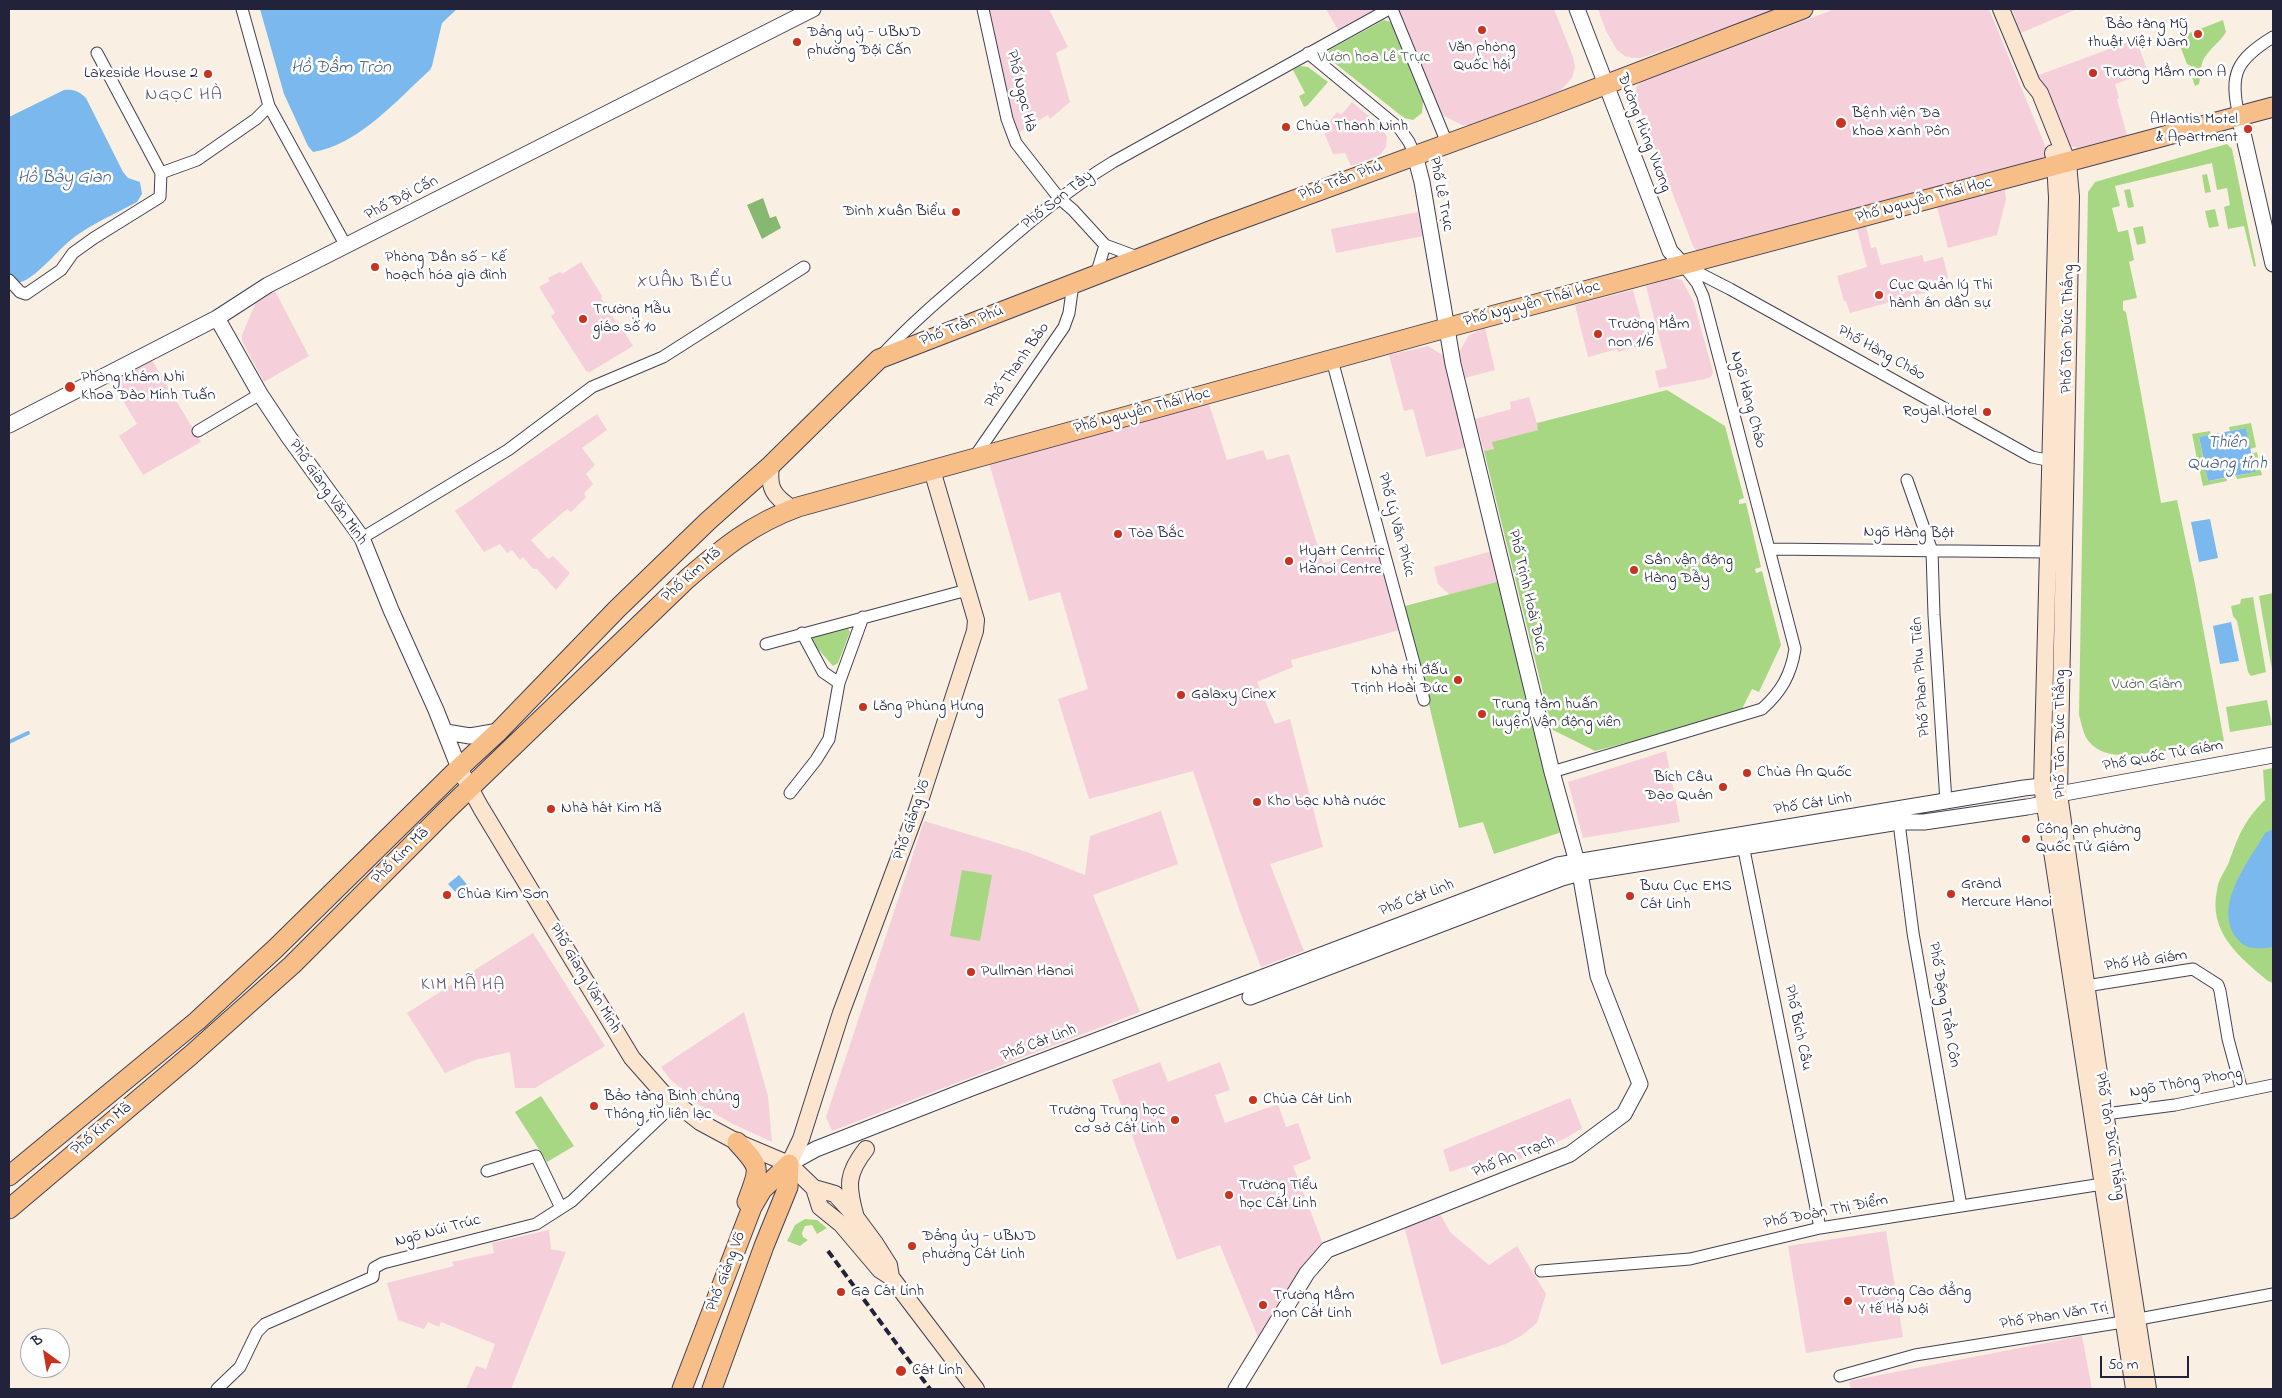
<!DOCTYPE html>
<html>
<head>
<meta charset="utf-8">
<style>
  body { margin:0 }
  #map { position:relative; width:2282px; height:1398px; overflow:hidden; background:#f9f0e3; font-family:"Indie Flower",sans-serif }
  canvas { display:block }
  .frame { position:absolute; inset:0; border:10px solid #22223b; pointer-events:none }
  .north { position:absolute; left:20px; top:1328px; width:50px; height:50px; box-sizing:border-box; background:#fff; border:1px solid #a7a7b1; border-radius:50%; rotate:328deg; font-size:14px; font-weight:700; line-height:20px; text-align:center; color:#22223b }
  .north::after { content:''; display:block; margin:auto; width:18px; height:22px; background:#c8321e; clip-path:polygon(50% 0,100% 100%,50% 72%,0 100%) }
  .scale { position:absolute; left:2100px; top:1356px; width:89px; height:22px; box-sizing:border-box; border:2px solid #22223b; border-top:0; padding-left:6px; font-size:15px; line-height:18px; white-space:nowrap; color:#22223b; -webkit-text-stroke:4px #fff; paint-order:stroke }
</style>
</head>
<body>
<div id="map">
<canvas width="2282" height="1398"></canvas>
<div class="frame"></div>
<div class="north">B</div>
<div class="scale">50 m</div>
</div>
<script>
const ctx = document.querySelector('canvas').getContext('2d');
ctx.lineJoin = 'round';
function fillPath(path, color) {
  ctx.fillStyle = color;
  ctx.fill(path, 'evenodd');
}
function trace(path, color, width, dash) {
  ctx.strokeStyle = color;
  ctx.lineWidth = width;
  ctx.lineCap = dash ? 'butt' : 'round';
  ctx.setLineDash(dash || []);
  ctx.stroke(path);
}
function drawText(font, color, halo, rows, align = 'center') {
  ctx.font = font + ' "Indie Flower",sans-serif';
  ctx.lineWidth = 5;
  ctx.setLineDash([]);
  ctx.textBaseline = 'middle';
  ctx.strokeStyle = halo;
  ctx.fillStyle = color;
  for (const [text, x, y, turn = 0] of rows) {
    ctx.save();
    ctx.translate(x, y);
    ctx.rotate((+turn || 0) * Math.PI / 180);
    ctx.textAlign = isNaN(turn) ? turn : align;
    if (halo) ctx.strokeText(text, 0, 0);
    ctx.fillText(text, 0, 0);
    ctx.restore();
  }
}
fillPath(new Path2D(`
  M 987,9 L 1049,9 L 1068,47 L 1056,53 L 1070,102 L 1050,119 L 1048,115 L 1016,134 Z
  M 1326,9 L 1375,9 L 1338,30 Z
  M 1398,9 L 1554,9 L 1573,57 L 1575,66 L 1572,78 L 1561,90 L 1553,94 L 1472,125 L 1462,125 L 1442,115 Z
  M 1598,9 L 1778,9 L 1641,58 L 1633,58 L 1625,56 L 1617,50 L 1606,31 Z
  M 1835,9 L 1989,9 L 2046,148 L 2045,157 L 1700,252 L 1697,251 L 1693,246 L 1636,99 L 1635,93 L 1637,86 L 1641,82 Z
  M 2012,9 L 2077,9 L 2021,33 Z
  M 2136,39 L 2148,72 L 2115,84 L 2119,98 L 2117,99 L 2127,135 L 2078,148 L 2070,146 L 2067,143 L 2039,75 Z
  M 1352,102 L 1382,127 L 1387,137 L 1386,147 L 1380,155 L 1351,166 L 1345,153 L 1333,154 L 1323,130 L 1337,112 L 1341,115 Z
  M 2005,190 L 2006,199 L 1997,235 L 1948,248 L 1937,207 Z
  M 1418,212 L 1423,236 L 1336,253 L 1331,229 Z
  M 1866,226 L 1871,248 L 1876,247 L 1881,265 L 1922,255 L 1924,262 L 1943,257 L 1948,277 L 1945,279 L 1947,283 L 1937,287 L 1938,289 L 1850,313 L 1846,301 L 1844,301 L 1837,276 L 1867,267 L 1857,229 Z
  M 581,262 L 602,296 L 601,298 L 616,322 L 618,321 L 633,346 L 590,372 L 586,371 L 551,316 L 555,313 L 539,287 L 550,281 L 548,278 L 560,272 L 562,274 Z
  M 1672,278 L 1682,280 L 1694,303 L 1713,372 L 1711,377 L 1705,379 L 1659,388 L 1655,371 L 1667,368 L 1646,286 Z
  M 1633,290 L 1647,342 L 1642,343 L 1642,345 L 1618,352 L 1617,349 L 1588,357 L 1575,305 Z
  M 275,291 L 309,356 L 264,382 L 242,341 L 242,335 L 255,304 Z
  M 1485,328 L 1495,370 L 1465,378 L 1459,352 L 1469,335 Z
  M 1428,346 L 1444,356 L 1468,447 L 1426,457 L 1413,409 L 1404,411 L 1389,355 Z
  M 150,357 L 201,442 L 143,475 L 119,436 L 137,424 L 110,379 Z
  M 1529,397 L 1539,430 L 1493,442 L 1494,449 L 1484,451 L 1475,419 L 1511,409 L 1510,402 Z
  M 1209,404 L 1227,460 L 1263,450 L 1267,460 L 1289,454 L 1323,563 L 1381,548 L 1403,629 L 1291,660 L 1293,667 L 1257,682 L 1275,724 L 1290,719 L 1323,847 L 1270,864 L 1304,951 L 1261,967 L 1240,912 L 1193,771 L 1089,799 L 1058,699 L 1088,689 L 1060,592 L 1029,601 L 989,463 Z
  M 597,414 L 607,430 L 582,448 L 595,465 L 586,474 L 593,484 L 584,493 L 586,497 L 571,512 L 567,509 L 531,540 L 548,559 L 553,556 L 570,573 L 556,590 L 537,569 L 533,569 L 523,557 L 520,560 L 512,550 L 507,553 L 500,544 L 484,552 L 455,511 Z
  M 1492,551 L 1500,581 L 1450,595 L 1438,584 L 1434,567 Z
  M 1666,751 L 1680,822 L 1583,838 L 1568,782 Z
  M 1161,811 L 1178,864 L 1093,895 L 1140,1012 L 832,1131 L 826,1117 L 924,821 L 1027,852 L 1085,875 L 1090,836 Z
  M 533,933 L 605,1046 L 535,1088 L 515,1088 L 510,1052 L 475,1060 L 445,1073 L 407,1013 Z
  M 744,1012 L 768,1096 L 772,1142 L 733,1124 L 698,1104 L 670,1079 L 661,1067 Z
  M 1160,1062 L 1168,1082 L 1220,1062 L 1230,1090 L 1215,1095 L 1225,1123 L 1278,1104 L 1286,1127 L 1298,1123 L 1311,1159 L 1293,1166 L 1325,1249 L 1260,1342 L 1220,1245 L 1177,1260 L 1112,1080 Z
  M 1570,1098 L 1582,1128 L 1566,1138 L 1505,1166 L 1500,1155 L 1450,1172 L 1443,1150 Z
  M 1440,1214 L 1450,1232 L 1489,1265 L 1517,1246 L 1546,1294 L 1537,1323 L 1521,1336 L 1506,1344 L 1441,1365 L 1404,1226 Z
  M 549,1230 L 551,1249 L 566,1252 L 511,1389 L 466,1389 L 476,1366 L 486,1369 L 495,1344 L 441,1322 L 439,1327 L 428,1322 L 424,1329 L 398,1320 L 387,1283 L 454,1266 L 452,1262 L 494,1253 L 492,1243 Z
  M 1886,1231 L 1903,1337 L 1806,1353 L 1788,1246 Z
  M 2082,1336 L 2092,1389 L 1851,1389 L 1849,1381 Z`), '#f5cfda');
fillPath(new Path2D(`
  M 1384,20 L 1391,22 L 1423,101 L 1422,113 L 1413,120 L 1404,118 L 1327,57 L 1329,50 Z
  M 2223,20 L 2226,32 C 2218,46 2201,53 2201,71 L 2187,64 L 2177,38 Z
  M 1300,66 L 1308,67 L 1328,82 L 1308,105 L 1304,107 L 1299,96 L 1305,93 L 1293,70 Z
  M 2188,66 L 2201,73 L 2199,84 L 2195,86 Z
  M 2227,144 L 2232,149 L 2256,266 L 2254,267 L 2244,226 L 2228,229 L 2224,207 L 2230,205 L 2227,188 L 2217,190 L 2212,163 L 2115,186 L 2120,206 L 2112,208 L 2118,232 L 2128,230 L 2134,260 L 2129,262 L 2137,298 L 2123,301 L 2123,310 L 2126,312 L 2161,503 L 2177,500 L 2195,584 L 2224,741 C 2199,745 2134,759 2112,754 C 2104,753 2096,749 2091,744 C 2083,736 2082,725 2079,715 L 2088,192 L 2095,182 Z
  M 2207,174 L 2211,192 L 2205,193 L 2202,175 Z
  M 2130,189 L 2134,207 L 2128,208 L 2124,190 Z
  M 2215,209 L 2219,226 L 2209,228 L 2205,211 Z
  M 2143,226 L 2146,243 L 2137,245 L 2133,228 Z
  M 1667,390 L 1725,426 L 1744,498 L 1739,500 L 1739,504 L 1746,503 L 1761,567 L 1755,569 L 1756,573 L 1762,571 L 1781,645 L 1759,692 L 1752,689 L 1740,713 L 1595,751 L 1553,730 L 1551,725 L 1484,451 L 1494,449 L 1492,442 L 1538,430 L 1537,423 Z
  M 2251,423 L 2256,447 L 2250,449 L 2246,428 L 2230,431 L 2229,427 Z
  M 2210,431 L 2211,435 L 2199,437 L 2203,458 L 2197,459 L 2192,434 Z
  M 2257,452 L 2262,475 L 2237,479 L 2236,476 L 2254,472 L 2251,454 Z
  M 2204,462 L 2208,481 L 2226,478 L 2227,481 L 2203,486 L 2198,463 Z
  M 1500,581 L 1562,832 L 1494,854 L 1483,822 L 1459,828 L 1405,606 Z
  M 2273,593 L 2273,670 L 2272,670 L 2259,596 Z
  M 2253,597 L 2266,672 L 2251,676 L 2248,672 L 2237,621 L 2233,616 L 2231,606 L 2240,604 L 2241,599 Z
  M 847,626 L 850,632 L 838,663 L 833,666 L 811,641 L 814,635 Z
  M 2267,700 L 2272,725 L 2230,732 L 2226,707 Z
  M 2273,768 L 2273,983 L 2268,981 C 2239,957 2208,932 2217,890 C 2218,880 2225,871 2229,862 C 2239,834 2244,821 2265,800 L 2263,770 Z
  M 962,870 L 992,875 L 980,941 L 950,936 Z
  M 541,1096 L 574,1146 L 547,1162 L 515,1112 Z
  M 805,1219 L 817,1220 L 827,1228 L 817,1234 L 812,1225 L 805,1226 L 802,1233 L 803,1237 L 808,1240 L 800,1246 L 787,1241 L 795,1225 Z`), '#a8d784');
fillPath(new Path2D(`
  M 763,198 L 770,218 L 776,216 L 781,228 L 762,239 L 747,205 Z`), '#86b872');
fillPath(new Path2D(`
  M 260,9 L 457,9 L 442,23 L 432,66 L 430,70 C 397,100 358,145 313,152 L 308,146 L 284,94 Z
  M 64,90 C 73,89 79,91 86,98 L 123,172 L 128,178 L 140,182 L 142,194 L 137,202 C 115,214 82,228 64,246 C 56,253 30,283 19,282 C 14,282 11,276 9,272 L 9,117 Z
  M 2246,428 L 2255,472 L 2208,481 L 2199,437 Z
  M 2210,519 L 2218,558 L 2199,562 L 2191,522 Z
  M 2231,622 L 2239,661 L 2220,664 L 2213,626 Z
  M 2273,829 L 2272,865 L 2273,947 C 2258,949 2245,951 2235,936 C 2214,903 2249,862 2265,833 Z
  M 459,875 L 470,888 L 460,897 L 448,884 Z`), '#7ab8ed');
trace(new Path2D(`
  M 9,742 L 28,733`), '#7ab8ed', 4);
const minor = new Path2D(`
  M 242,9 L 269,106 L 346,246
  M 983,9 L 1007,119 L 1016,143 L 1059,198 L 1073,210 L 1105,245 L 1140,258
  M 1392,9 L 1447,143
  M 1308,53 L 1400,129 L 1409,142 L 1415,155
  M 2239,116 C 2229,74 2236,60 2273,37
  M 161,173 L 197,160 L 256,119 L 269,106
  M 1687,267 L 1730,289 L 2032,457 L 2056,462
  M 1096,275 L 1105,245
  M 9,280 L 20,292 L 26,294 L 61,270 L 73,253 L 94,238 L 160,197 L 161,173 L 97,53
  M 883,354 C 915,319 951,290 987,259 C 1027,224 1067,190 1113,162 L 1389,9
  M 1332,360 L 1424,700
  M 198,431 L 260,394
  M 973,459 L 1064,327 L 1069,313 L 1073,284
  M 1907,480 L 1932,551 L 1934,615 L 1946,802
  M 362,538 L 508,450 L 592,387 L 663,357 L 804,267
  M 1770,549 L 2048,552
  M 766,644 L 967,590
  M 839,683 L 863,617
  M 1552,772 L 1762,709 C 1781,692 1791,675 1795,649 L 1703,296 L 1697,283 L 1683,265
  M 790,793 L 816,760 L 829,739 L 839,683 L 823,672 L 802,633
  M 1898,815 L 1913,933 L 1961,1206
  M 1742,840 L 1820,1228
  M 2086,986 L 2193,969 L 2218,985 L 2220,991 L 2228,1039 L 2242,1091
  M 2105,1114 L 2175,1105 L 2273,1085
  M 487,1171 L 536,1156 L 561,1208
  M 1541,1271 L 1690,1259 L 1820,1228 L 2109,1183
  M 1840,1376 L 1915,1355 L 2123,1322 L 2273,1294
  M 217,1389 L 240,1367 L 257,1332 L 265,1324 L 373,1277 L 374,1268 L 383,1263 L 536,1224 L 572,1201 L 674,1104`);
const tertiary = new Path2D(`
  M 1577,9 L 1670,251 L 1683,265
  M 2239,116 L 2273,264
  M 217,318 L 260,394 L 288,436 L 362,538 L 391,610 L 436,710 L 459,768
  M 9,425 L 217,318 L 268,285 L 813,9
  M 446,732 L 470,736 L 499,731
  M 1250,997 L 1562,878 L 1580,873 L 1899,822 L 1924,822 L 2027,807 L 2044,804 L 2059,794 L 2273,755
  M 789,1164 L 816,1149 L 969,1089 L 1558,865 L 2024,788 L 2042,786 L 2053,791
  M 1236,1389 L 1307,1273 L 1327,1250 L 1570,1154 L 1624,1114 L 1640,1084 L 1598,976 L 1580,873 L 1552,772 L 1453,364 L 1422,182 L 1415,155`);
const secondary = new Path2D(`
  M 2001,9 L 2032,83 L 2040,93 L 2068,163 L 2071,197 L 2070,251 L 2059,794 L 2097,1060 L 2148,1389
  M 2053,153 L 2055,161 L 2057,198 L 2042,786 L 2134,1389
  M 771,465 C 768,488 773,496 793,509
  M 459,768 L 481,808 L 632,1058 L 663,1093 L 700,1122 L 737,1142 L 789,1164 L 814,1188 L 835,1194 L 855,1216 L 875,1243 L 889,1265 L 891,1277
  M 789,1164 L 801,1139 L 841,1013 L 917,810 L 975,631 L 976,620 L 932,470
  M 814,1188 L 820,1207 L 841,1224 L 880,1270 L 891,1277 L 976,1389
  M 855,1214 C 847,1185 847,1173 866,1149`);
const primary = new Path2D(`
  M 737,1142 C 763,1170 759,1168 747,1202
  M 9,1176 L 197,1021 L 276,948 L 459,768 L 499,731 L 617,609 L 708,521 L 771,465 L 879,359 L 1212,230 L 1537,111 L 1803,9
  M 9,1209 L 191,1055 L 292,965 L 447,810 L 687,579 C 724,547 752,524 798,507 L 1446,328 L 2273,107
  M 682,1389 L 752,1207 L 762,1190 L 789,1164
  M 712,1389 L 764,1246 L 788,1187 L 789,1164`);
trace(minor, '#424154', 13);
trace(tertiary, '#424154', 17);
trace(secondary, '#424154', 18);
trace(primary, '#424154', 21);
trace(minor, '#fff', 11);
trace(tertiary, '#fff', 15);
trace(secondary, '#fce5cf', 16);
trace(primary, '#f7be88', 19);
trace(new Path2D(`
  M 828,1251 L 930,1389`), '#22223b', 4, [8, 4]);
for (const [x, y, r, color] of [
  [1482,30,5,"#c8321e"],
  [2198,34,5,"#c8321e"],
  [797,42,5,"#c8321e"],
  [2093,73,5,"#c8321e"],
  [208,74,5,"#c8321e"],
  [1841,123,6,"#c8321e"],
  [1286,127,5,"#c8321e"],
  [2248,129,5,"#c8321e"],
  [956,212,5,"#c8321e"],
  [375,267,5,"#c8321e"],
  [1879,295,5,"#c8321e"],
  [583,319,5,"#c8321e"],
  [1598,334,5,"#c8321e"],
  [70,387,6,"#c8321e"],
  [1987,412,5,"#c8321e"],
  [1118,534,5,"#c8321e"],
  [1289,561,5,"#c8321e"],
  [1634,570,5,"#c8321e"],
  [1458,680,5,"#c8321e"],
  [1181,695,5,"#c8321e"],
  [863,707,5,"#c8321e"],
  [1482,714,5,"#c8321e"],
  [1747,773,5,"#c8321e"],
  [1723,787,5,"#c8321e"],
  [1257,802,5,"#c8321e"],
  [551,809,5,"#c8321e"],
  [2026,839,5,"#c8321e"],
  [1951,894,5,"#c8321e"],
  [447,895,5,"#c8321e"],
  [1630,896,5,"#c8321e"],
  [971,972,5,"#c8321e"],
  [1253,1100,5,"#c8321e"],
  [594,1106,5,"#c8321e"],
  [1175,1120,5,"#c8321e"],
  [1229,1195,5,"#c8321e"],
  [912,1246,5,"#c8321e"],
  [841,1292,5,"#c8321e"],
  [1848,1301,5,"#c8321e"],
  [1263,1305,5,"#c8321e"],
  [901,1371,6,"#c8321e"]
]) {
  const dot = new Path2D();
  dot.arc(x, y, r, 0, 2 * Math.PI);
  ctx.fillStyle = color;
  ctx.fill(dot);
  trace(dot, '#fff', 2);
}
drawText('16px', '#22223b', '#fff', [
  ["Bảo tàng Mỹ",2188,25,"right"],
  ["thuật Việt Nam",2188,43,"right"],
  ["Đảng uỷ - UBND",807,33],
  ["phường Đội Cấn",807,51],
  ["Văn phòng",1482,48,"center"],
  ["Quốc hội",1482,66,"center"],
  ["Trường Mầm non A",2103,73],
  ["Lakeside House 2",198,74,"right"],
  ["Bệnh viện Đa",1852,114],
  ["khoa Xanh Pôn",1852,132],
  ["Atlantis Motel",2238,120,"right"],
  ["& Apartment",2238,138,"right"],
  ["Chùa Thanh Ninh",1296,127],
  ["Đình Xuân Biểu",946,212,"right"],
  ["Phòng Dân số - Kế",385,258],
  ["hoạch hóa gia đình",385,276],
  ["Cục Quản lý Thi",1889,286],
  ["hành án dân sự",1889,304],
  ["Trường Mẫu",593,310],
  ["giáo số 10",593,328],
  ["Trường Mầm",1608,325],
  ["non 1/6",1608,343],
  ["Phòng khám Nhi",81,378],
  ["Khoa Đào Minh Tuấn",81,396],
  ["Royal Hotel",1977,412,"right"],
  ["Tòa Bắc",1128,534],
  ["Hyatt Centric",1299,552],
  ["Hanoi Centre",1299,570],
  ["Sân vận động",1644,561],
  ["Hàng Đẫy",1644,579],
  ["Nhà thi đấu",1448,671,"right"],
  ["Trịnh Hoài Đức",1448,689,"right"],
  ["Galaxy CineX",1191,695],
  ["Trung tâm huấn",1492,705],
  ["luyện Vận động viên",1492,723],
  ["Lăng Phùng Hưng",873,707],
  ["Chùa An Quốc",1757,773],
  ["Bích Câu",1713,778,"right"],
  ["Đạo Quán",1713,796,"right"],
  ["Kho bạc Nhà nước",1267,802],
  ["Nhà hát Kim Mã",561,809],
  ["Công an phường",2036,830],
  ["Quốc Tử Giám",2036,848],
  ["Grand",1961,885],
  ["Mercure Hanoi",1961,903],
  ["Bưu Cục EMS",1640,887],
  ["Cát Linh",1640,905],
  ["Chùa Kim Sơn",457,895],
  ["Pullman Hanoi",981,972],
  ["Bảo tàng Binh chủng",604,1097],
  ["Thông tin liên lạc",604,1115],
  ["Chùa Cát Linh",1263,1100],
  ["Trường Trung học",1165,1111,"right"],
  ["cơ sở Cát Linh",1165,1129,"right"],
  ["Trường Tiểu",1239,1186],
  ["học Cát Linh",1239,1204],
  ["Đảng ủy - UBND",922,1237],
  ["phường Cát Linh",922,1255],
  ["Ga Cát Linh",851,1292],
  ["Trường Cao đẳng",1858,1292],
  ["Y tế Hà Nội",1858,1310],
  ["Trường Mầm",1273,1296],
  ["non Cát Linh",1273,1314],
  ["Cát Linh",912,1371]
], 'left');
drawText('16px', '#516155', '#fff', [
  ["Vườn hoa Lê Trực",1374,58],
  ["Vườn Giám",2147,685]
]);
drawText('16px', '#22223b', '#fff', [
  ["Phố Ngọc Hà",1020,91,76],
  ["Đường Hùng Vương",1643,133,69],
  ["Phố Trần Phú",1341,182,-20],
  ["Phố Lê Trực",1440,194,79],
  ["Phố Đội Cấn",402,199,-27],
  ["Phố Sơn Tây",1058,201,-38],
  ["Phố Nguyễn Thái Học",1924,201,-15],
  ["Phố Nguyễn Thái Học",1532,305,-15],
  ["Phố Trần Phú",962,327,-21],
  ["Phố Tôn Đức Thắng",2069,329,-89],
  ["Phố Hàng Cháo",1881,354,29],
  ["Phố Thanh Bảo",1018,366,-55],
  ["Ngõ Hàng Cháo",1747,400,75],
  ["Phố Nguyễn Thái Học",1142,412,-15],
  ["Phố Giang Văn Minh",327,493,55],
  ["Phố Lý Văn Phức",1395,525,75],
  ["Ngõ Hàng Bột",1909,534,1],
  ["Phố Kim Mã",692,576,-42],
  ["Phố Trịnh Hoài Đức",1526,591,77],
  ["Phố Phan Phu Tiên",1922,677,-94],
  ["Phố Tôn Đức Thắng",2061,734,-90],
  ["Phố Quốc Tử Giám",2163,757,-10],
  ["Phố Cát Linh",1813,805,-9],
  ["Phố Giảng Võ",913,820,-71],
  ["Phố Kim Mã",401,857,-45],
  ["Phố Cát Linh",1417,899,-21],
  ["Phố Hồ Giám",2146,962,-8],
  ["Phố Giang Văn Minh",584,979,59],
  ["Phố Đặng Trần Côn",1943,1005,80],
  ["Phố Bích Câu",1797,1028,78],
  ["Phố Cát Linh",1039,1044,-21],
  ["Ngõ Thông Phong",2186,1084,-10],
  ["Phố Kim Mã",102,1130,-40],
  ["Phố Tôn Đức Thắng",2109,1136,81],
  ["Phố An Trạch",1514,1158,-22],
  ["Phố Đoàn Thị Điểm",1826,1213,-11],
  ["Ngõ Núi Trúc",438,1232,-15],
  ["Phố Giảng Võ",727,1272,-69],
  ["Phố Phan Văn Trị",2054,1317,-9]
]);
drawText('italic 18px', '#455e82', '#fff', [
  ["Hồ Đầm Tròn",341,69],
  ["Hồ Bảy Gian",64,179],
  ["Thiên",2227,444],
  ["Quang tỉnh",2227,465]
]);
ctx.letterSpacing = '1px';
drawText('18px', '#62506a', '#fff', [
  ["NGỌC HÀ",184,96],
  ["XUÂN BIỂU",685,283],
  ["KIM MÃ HẠ",463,986]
]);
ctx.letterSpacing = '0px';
</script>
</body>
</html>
